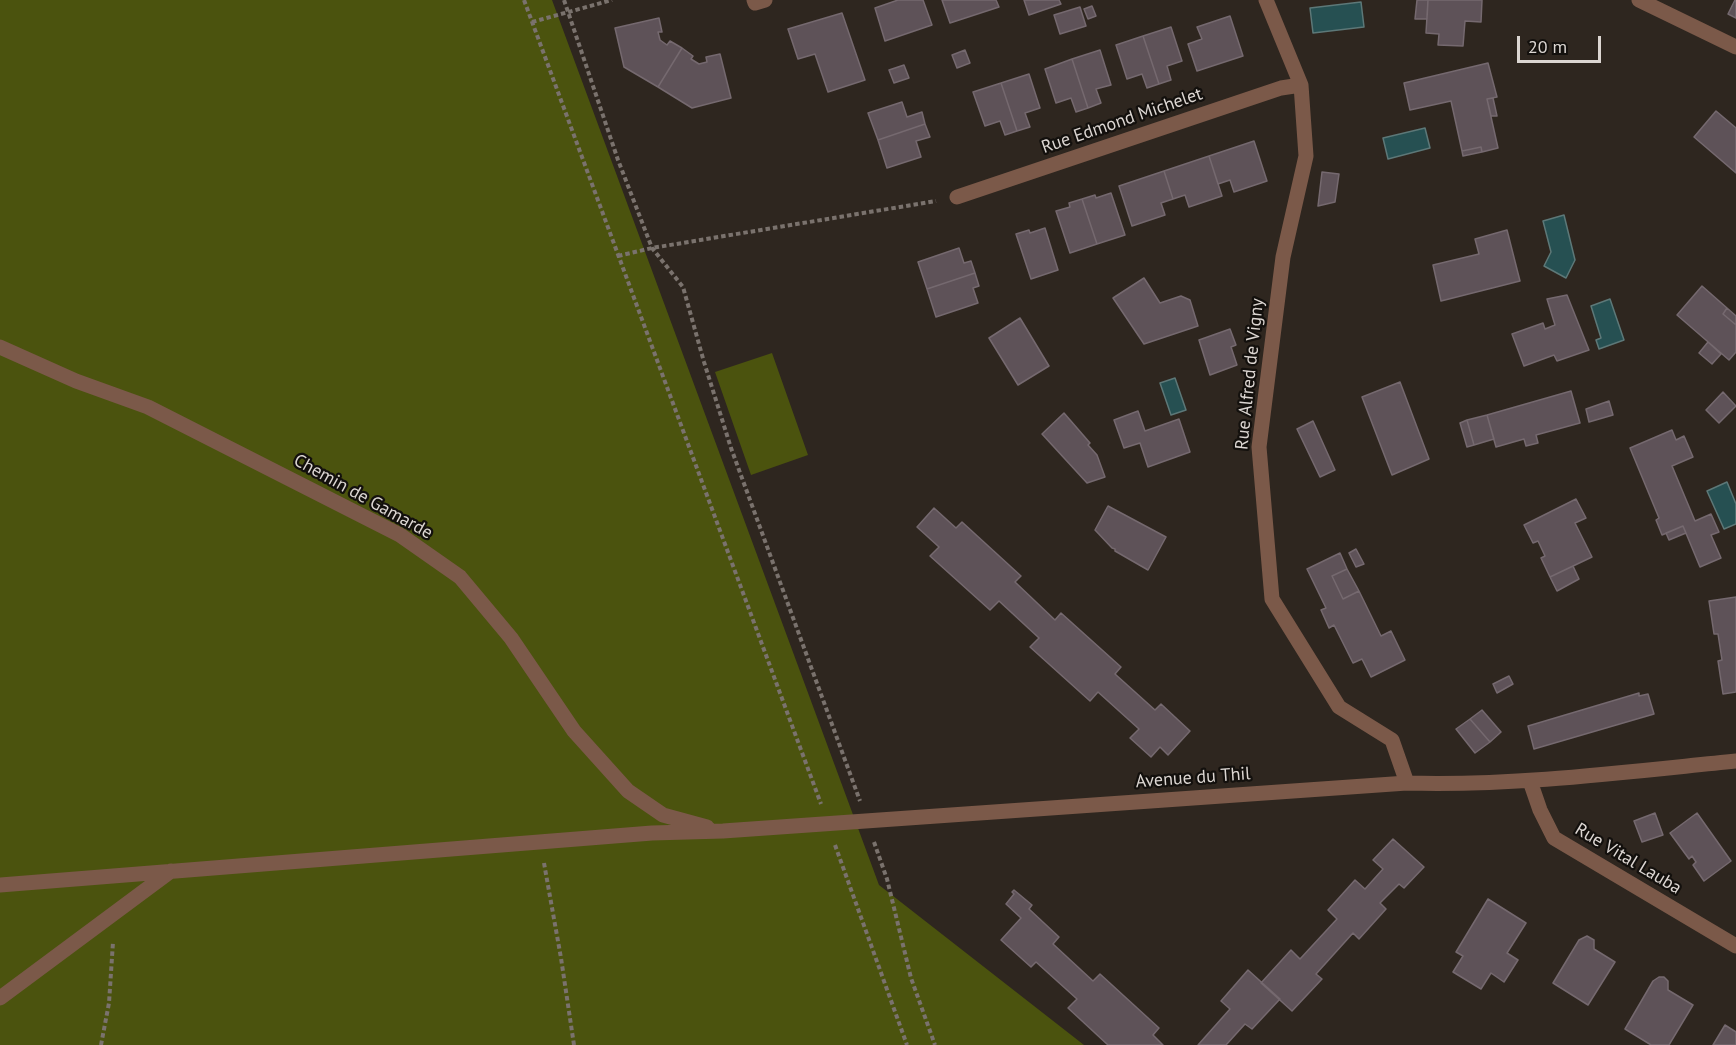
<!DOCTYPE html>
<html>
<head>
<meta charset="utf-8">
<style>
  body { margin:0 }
  #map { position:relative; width:1736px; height:1045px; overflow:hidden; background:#2e261f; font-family:"PT Sans",sans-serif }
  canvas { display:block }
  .scale { position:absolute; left:1517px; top:36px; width:84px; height:27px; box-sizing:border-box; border:3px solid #dcd6d2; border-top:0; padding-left:8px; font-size:18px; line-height:21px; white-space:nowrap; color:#dcd6d2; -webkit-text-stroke:4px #13100d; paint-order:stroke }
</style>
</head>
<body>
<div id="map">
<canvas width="1736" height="1045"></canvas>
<div class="scale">20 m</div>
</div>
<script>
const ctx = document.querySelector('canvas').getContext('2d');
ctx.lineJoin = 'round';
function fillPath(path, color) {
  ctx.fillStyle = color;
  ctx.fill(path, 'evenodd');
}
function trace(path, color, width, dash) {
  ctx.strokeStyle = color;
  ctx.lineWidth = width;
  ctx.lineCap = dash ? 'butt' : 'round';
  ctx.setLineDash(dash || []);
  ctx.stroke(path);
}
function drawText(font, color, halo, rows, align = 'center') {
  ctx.font = font + ' "PT Sans",sans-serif';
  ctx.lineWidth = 4.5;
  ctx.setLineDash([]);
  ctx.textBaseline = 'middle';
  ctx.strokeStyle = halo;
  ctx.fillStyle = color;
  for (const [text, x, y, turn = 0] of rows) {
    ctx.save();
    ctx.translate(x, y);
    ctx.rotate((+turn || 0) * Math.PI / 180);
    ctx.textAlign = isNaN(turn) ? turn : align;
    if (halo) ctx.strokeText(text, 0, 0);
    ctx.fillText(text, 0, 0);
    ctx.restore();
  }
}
fillPath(new Path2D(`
  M 0,0 L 552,0 L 879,885 L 1084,1045 L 0,1045 Z
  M 772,353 L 808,455 L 751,475 L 715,372 Z`), '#4b530e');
const water = new Path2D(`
  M 1361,2 L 1364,27 L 1313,33 L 1310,8 Z
  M 1425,128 L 1430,148 L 1388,159 L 1383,138 Z
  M 1564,215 L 1575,260 L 1566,278 L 1544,266 L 1551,252 L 1543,221 Z
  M 1610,299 L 1624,340 L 1599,349 L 1596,340 L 1601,338 L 1591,306 Z
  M 1175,378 L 1186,410 L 1171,415 L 1160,383 Z
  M 1727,482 L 1736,504 L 1736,524 L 1724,529 L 1707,491 Z`);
fillPath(water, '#265052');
trace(water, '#5d7878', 1.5);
const building = new Path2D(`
  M 898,0 L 923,0 L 932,25 L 885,41 L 875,8 Z
  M 942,0 L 996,0 L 999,7 L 950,23 Z
  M 1024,0 L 1059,0 L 1061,4 L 1029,15 Z
  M 1417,0 L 1428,0 L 1427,19 L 1415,19 Z
  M 1428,0 L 1482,0 L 1481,22 L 1465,21 L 1463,46 L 1438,45 L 1439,34 L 1426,33 Z
  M 1735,0 L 1736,0 L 1736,18 L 1728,14 Z
  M 1092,6 L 1096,16 L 1088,19 L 1084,9 Z
  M 1080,7 L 1086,26 L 1060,34 L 1054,15 Z
  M 842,13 L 865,80 L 828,92 L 815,54 L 798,59 L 788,29 Z
  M 1230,16 L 1243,56 L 1197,71 L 1188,44 L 1202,39 L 1197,27 Z
  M 659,18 L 662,32 L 658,32 L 660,40 L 667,45 L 670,41 L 682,48 L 658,87 L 624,67 L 615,28 Z
  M 1171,27 L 1182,61 L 1167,66 L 1171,80 L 1159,84 L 1143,36 Z
  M 1143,36 L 1159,84 L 1147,88 L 1142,74 L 1127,79 L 1116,45 Z
  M 682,48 L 693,56 L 691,59 L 699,64 L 707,62 L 706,57 L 720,54 L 731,98 L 692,108 L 658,87 Z
  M 965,50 L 970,63 L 957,68 L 952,55 Z
  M 1100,50 L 1111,85 L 1096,89 L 1101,103 L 1088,108 L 1072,59 Z
  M 1072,59 L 1088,108 L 1076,112 L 1071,98 L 1056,103 L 1045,69 Z
  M 1488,63 L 1497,97 L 1487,99 L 1498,148 L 1482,152 L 1481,147 L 1462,151 L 1451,101 L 1410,110 L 1404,83 Z
  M 904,65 L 909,78 L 894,83 L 889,70 Z
  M 1029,74 L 1040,108 L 1025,113 L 1030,127 L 1017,131 L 1001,83 Z
  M 1001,83 L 1017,131 L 1005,135 L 1000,121 L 985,126 L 973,92 Z
  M 1493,98 L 1497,116 L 1491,116 L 1487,99 Z
  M 902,102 L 907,117 L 922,112 L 925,124 L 878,140 L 868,113 Z
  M 1716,111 L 1736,128 L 1736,173 L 1694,137 Z
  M 925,124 L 930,137 L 916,141 L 921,157 L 887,168 L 878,140 Z
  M 1254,141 L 1267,181 L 1234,192 L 1230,180 L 1218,184 L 1209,156 Z
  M 1481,147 L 1482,152 L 1463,156 L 1462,151 Z
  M 1209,156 L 1222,196 L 1189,207 L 1185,195 L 1173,199 L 1164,171 Z
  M 1164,171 L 1173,199 L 1161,203 L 1165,215 L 1132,226 L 1119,186 Z
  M 1322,172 L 1339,174 L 1335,202 L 1318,206 Z
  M 1111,193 L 1125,235 L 1097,244 L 1082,199 L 1095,195 L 1096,198 Z
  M 1082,199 L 1097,244 L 1070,253 L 1056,211 L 1070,207 L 1069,203 Z
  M 1045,228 L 1058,270 L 1031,279 L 1016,234 L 1029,230 L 1030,233 Z
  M 1507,230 L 1520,281 L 1441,301 L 1433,265 L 1479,254 L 1475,239 Z
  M 959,248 L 964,263 L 971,261 L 975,273 L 927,289 L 918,262 Z
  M 975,273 L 979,286 L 973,288 L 978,303 L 936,317 L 927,289 Z
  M 1144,278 L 1160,303 L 1181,296 L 1190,300 L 1198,326 L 1144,344 L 1113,298 Z
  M 1702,286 L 1727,308 L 1723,314 L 1736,325 L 1736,352 L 1729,360 L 1677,315 Z
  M 1567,295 L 1589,350 L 1557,361 L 1554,355 L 1524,366 L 1512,334 L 1543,323 L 1545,329 L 1555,325 L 1547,299 Z
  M 1727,308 L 1736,316 L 1736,325 L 1723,314 Z
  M 1020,318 L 1049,366 L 1018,385 L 989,338 Z
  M 1230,329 L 1236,345 L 1231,347 L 1237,365 L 1210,375 L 1199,340 Z
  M 1708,342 L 1721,354 L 1712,364 L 1699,353 Z
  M 1400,382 L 1429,459 L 1392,475 L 1362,397 Z
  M 1571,391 L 1580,423 L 1536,435 L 1538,443 L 1526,446 L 1524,439 L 1496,447 L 1487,415 Z
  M 1723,392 L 1736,406 L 1719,423 L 1706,410 Z
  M 1609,401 L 1613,415 L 1589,422 L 1586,409 Z
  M 1138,411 L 1145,431 L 1179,419 L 1190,452 L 1148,467 L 1140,443 L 1124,448 L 1114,420 Z
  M 1064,413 L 1090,443 L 1088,445 L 1097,455 L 1105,477 L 1087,483 L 1042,434 Z
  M 1487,415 L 1494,439 L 1474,445 L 1467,420 Z
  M 1467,420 L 1474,445 L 1467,447 L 1460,423 Z
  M 1313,421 L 1335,470 L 1320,477 L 1297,429 Z
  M 1672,430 L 1676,440 L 1684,436 L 1693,457 L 1672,466 L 1695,521 L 1711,514 L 1719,532 L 1711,535 L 1721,558 L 1700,567 L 1683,526 L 1662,535 L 1656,520 L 1659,518 L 1630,448 Z
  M 1576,499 L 1586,518 L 1575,523 L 1592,557 L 1550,577 L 1541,558 L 1545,556 L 1538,541 L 1533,543 L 1524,525 Z
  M 1108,506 L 1166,537 L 1148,570 L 1115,551 L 1115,549 L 1112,548 L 1095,530 Z
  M 934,508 L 956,528 L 962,522 L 1021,576 L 1015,582 L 1055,620 L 1061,613 L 1121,667 L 1115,674 L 1155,710 L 1161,704 L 1190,731 L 1168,755 L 1160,747 L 1151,757 L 1130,738 L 1139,729 L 1098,692 L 1090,701 L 1030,647 L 1039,638 L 999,601 L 990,610 L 930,556 L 939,547 L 917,527 Z
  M 1683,526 L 1686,533 L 1669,540 L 1666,533 Z
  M 1356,549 L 1364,564 L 1356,567 L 1349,553 Z
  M 1340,553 L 1347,569 L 1332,576 L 1343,599 L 1359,591 L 1381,636 L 1391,631 L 1405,660 L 1371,677 L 1362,659 L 1353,663 L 1334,625 L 1329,628 L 1321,610 L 1326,608 L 1307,569 Z
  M 1573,566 L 1579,579 L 1557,591 L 1550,577 Z
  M 1347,569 L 1359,591 L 1343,599 L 1332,576 Z
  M 1736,597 L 1736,692 L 1723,694 L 1718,661 L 1722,660 L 1718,634 L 1714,634 L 1709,601 Z
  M 1509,676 L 1513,684 L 1497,693 L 1493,684 Z
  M 1639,693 L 1639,696 L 1648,694 L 1654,714 L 1534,749 L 1528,726 Z
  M 1482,710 L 1501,732 L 1490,742 L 1470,719 Z
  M 1470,719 L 1490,742 L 1475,753 L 1456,729 Z
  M 1655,813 L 1663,835 L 1642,842 L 1634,821 Z
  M 1697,813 L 1731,861 L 1704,881 L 1693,865 L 1696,862 L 1692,856 L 1689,859 L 1670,833 Z
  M 1393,839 L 1424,867 L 1404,888 L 1399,884 L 1380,903 L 1386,909 L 1359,939 L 1353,933 L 1316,974 L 1322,979 L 1292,1011 L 1261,983 L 1291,950 L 1300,959 L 1337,919 L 1328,910 L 1355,880 L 1365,889 L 1383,869 L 1373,860 Z
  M 1014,890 L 1032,905 L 1029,909 L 1059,937 L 1053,944 L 1093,981 L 1100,974 L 1159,1028 L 1153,1035 L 1163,1045 L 1108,1045 L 1068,1008 L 1077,999 L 1036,962 L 1031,967 L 1001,940 L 1021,918 L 1006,904 L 1014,894 L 1012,892 Z
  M 1488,899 L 1526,923 L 1507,953 L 1518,960 L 1504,982 L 1491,973 L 1481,989 L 1453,972 L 1463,956 L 1456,952 Z
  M 1587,936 L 1594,940 L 1594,949 L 1615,962 L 1588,1005 L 1553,983 L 1579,940 Z
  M 1248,970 L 1280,999 L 1252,1029 L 1245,1024 L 1226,1045 L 1198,1045 L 1230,1009 L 1221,1001 Z
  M 1659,977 L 1664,977 L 1668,981 L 1668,990 L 1693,1005 L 1669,1045 L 1651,1045 L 1625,1029 L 1653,981 Z
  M 1725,1025 L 1736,1032 L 1736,1045 L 1713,1045 Z`);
fillPath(building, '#5e5258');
trace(building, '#75696f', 1.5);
trace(new Path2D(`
  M 524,0 L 821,804
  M 564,0 L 618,160 L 652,248 L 683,287 L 704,362 L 731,448 L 860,801
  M 532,22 L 612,0
  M 618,256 L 652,248 L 936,201
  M 874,842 L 887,879 L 911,978 L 935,1045
  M 835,845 L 907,1045
  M 544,863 L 561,958 L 574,1045
  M 101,1045 L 109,1003 L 113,942`), '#7a726d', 4, [4.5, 3]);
trace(new Path2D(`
  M 754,0 L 755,3 L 765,0
  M 1266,0 L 1301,85 L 1306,156 L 1283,257 L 1259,447 L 1272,599 L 1339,707 L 1392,740 L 1407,783
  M 1639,0 L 1736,47
  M 957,197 L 1281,88 L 1301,85
  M 0,347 L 76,381 L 148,407 L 400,535 L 460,577 L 511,638 L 574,731 L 628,791 L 663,815 L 707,827
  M 1530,781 L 1540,810 L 1554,838 L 1736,946
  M 0,885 L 652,833 L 723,831 L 1407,783 C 1517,786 1626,772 1736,761
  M 0,998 L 171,871`), '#7b5949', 15);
drawText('18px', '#dcd6d2', '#13100d', [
  ["Rue Edmond Michelet",1122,121,-19],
  ["Rue Alfred de Vigny",1250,374,-84],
  ["Chemin de Gamarde",363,497,29],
  ["Avenue du Thil",1193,778,-4],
  ["Rue Vital Lauba",1628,859,31]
]);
</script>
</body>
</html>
